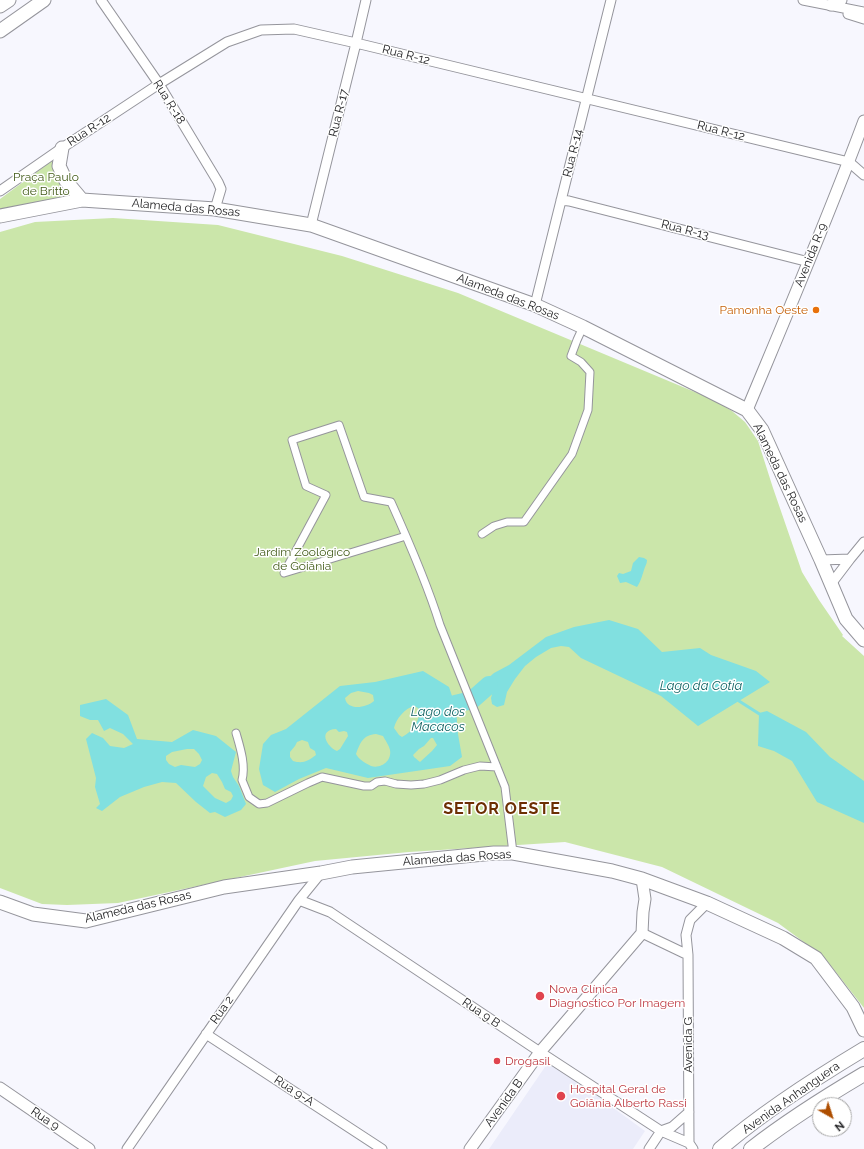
<!DOCTYPE html>
<html>
<head>
<meta charset="utf-8">
<style>
  body { margin:0 }
  #map { position:relative; width:864px; height:1149px; overflow:hidden; background:#f7f7fe; font-family:Raleway,sans-serif }
  canvas { display:block }
  .north { position:absolute; left:812px; top:1097px; width:40px; height:40px; box-sizing:border-box; background:#fff; border:1px solid #a7a7a7; border-radius:50%; rotate:141deg; font-size:11px; font-weight:700; line-height:16px; text-align:center; color:#222224 }
  .north::after { content:''; display:block; margin:auto; width:14px; height:18px; background:#ae4e00; clip-path:polygon(50% 0,100% 100%,50% 72%,0 100%) }
</style>
</head>
<body>
<div id="map">
<canvas width="864" height="1149"></canvas>
<div class="north">N</div>
</div>
<script>
const ctx = document.querySelector('canvas').getContext('2d');
ctx.lineJoin = 'round';
function fillPath(path, color) {
  ctx.fillStyle = color;
  ctx.fill(path, 'evenodd');
}
function trace(path, color, width, dash) {
  ctx.strokeStyle = color;
  ctx.lineWidth = width;
  ctx.lineCap = dash ? 'butt' : 'round';
  ctx.setLineDash(dash || []);
  ctx.stroke(path);
}
function drawText(font, color, halo, rows, align = 'center') {
  ctx.font = font + ' Raleway,sans-serif';
  ctx.lineWidth = 3;
  ctx.setLineDash([]);
  ctx.textBaseline = 'middle';
  ctx.strokeStyle = halo;
  ctx.fillStyle = color;
  for (const [text, x, y, turn = 0] of rows) {
    ctx.save();
    ctx.translate(x, y);
    ctx.rotate((+turn || 0) * Math.PI / 180);
    ctx.textAlign = isNaN(turn) ? turn : align;
    if (halo) ctx.strokeText(text, 0, 0);
    ctx.fillText(text, 0, 0);
    ctx.restore();
  }
}
fillPath(new Path2D(`
  M 549,1061 L 645,1131 L 633,1149 L 489,1149 Z`), '#ebecfa');
fillPath(new Path2D(`
  M 53,160 L 60,178 L 71,195 L 0,209 L 0,199 Z
  M 113,218 L 218,225 L 342,256 L 458,293 L 714,400 L 732,411 L 745,422 L 758,441 L 773,488 L 802,572 L 819,600 L 843,635 L 842,636 L 864,656 L 864,1008 L 824,957 L 778,923 L 662,867 L 565,842 L 409,852 L 315,861 L 118,903 L 67,905 L 42,904 L 0,888 L 0,232 L 35,222 Z`), '#cbe6aa');
fillPath(new Path2D(`
  M 639,557 L 644,558 L 647,560 C 647,564 645,566 644,570 C 642,576 641,581 637,587 L 626,582 L 620,583 L 617,576 L 619,573 L 623,574 L 631,571 L 633,563 Z
  M 609,620 L 638,629 L 662,652 L 700,648 L 711,655 L 756,671 L 770,682 L 698,726 L 661,696 L 581,658 L 569,647 L 561,646 L 551,648 L 536,657 L 525,666 L 515,679 L 507,692 L 504,705 L 497,707 L 492,704 L 491,698 L 493,691 L 486,680 L 494,673 L 509,665 L 546,637 L 574,627 Z
  M 423,671 L 449,687 L 456,708 L 458,734 L 462,757 L 450,766 L 368,778 L 326,768 L 299,779 L 275,792 L 263,785 L 259,769 L 263,744 L 271,735 L 286,729 L 340,686 L 375,682 ZM 358,691 L 369,693 L 373,695 L 374,701 C 366,708 347,711 345,698 L 351,693 ZM 414,706 L 418,708 L 420,713 C 417,724 413,731 402,737 L 399,735 L 394,728 C 396,719 405,708 414,706 ZM 336,729 L 339,732 L 344,731 L 347,732 L 348,736 L 340,749 L 337,751 C 326,746 318,730 336,729 ZM 376,734 L 383,736 C 385,740 389,745 390,750 C 392,761 381,769 371,766 C 367,764 358,759 356,754 C 360,743 363,735 376,734 ZM 431,738 L 433,738 L 437,745 L 432,751 L 420,762 L 414,757 L 413,755 L 419,749 L 424,746 ZM 302,740 L 308,742 L 310,748 L 315,751 L 316,755 C 308,761 303,764 293,761 L 290,757 L 290,752 L 295,746 L 297,742 Z
  M 106,699 L 128,715 L 137,739 L 172,742 L 193,730 L 216,736 L 236,752 L 231,771 L 233,777 L 239,786 L 246,804 L 241,810 L 225,817 L 215,812 L 210,813 L 196,802 L 176,783 L 162,782 L 144,787 L 120,797 L 102,811 L 96,808 L 100,804 L 95,787 L 96,778 L 86,739 L 92,733 L 103,738 L 110,746 L 124,748 L 133,744 L 123,734 L 110,728 L 104,731 L 98,720 L 90,720 L 80,716 L 80,705 ZM 187,749 L 194,749 L 199,754 L 202,760 L 200,764 L 195,767 L 181,765 L 175,767 L 169,764 L 166,760 L 166,756 L 172,752 ZM 212,773 L 217,774 L 222,782 L 225,789 L 231,792 L 233,796 L 231,800 L 226,803 L 215,798 L 203,786 L 206,777 Z
  M 767,711 L 806,732 L 830,757 L 864,781 L 864,823 L 817,802 L 792,761 L 774,751 L 758,746 L 759,713 Z`), '#81e0e0');
trace(new Path2D(`
  M 739,701 L 761,715`), '#81e0e0', 3);
trace(new Path2D(`
  M 455,704 L 472,700 L 489,685`), '#81e0e0', 18);
const pedestrian = new Path2D(`
  M 482,534 L 494,526 L 507,522 L 524,522 L 572,454 L 588,410 L 590,372 L 581,362 L 571,356 L 577,340 L 583,327
  M 406,536 L 284,573 L 326,495 L 306,486 L 292,440 L 339,425 L 364,497 L 391,502 C 409,542 427,583 440,625 L 505,787 L 513,853
  M 236,733 C 240,747 246,765 242,780 L 249,797 L 259,804 L 267,803 L 308,783 L 322,777 L 364,786 L 371,786 L 377,782 L 385,781 L 396,784 L 411,785 L 424,784 L 440,780 L 464,770 L 480,766 L 497,767`);
const minor = new Path2D(`
  M 101,0 L 159,84 L 218,182 L 221,189 L 215,209
  M 803,0 L 864,12
  M 848,14 L 864,19
  M 0,191 L 62,148 L 159,84 L 227,42 L 261,30 L 294,29 L 356,43 L 849,162 L 864,175
  M 561,200 L 569,201 L 809,262
  M 311,225 L 356,43 L 366,0
  M 535,305 L 611,0
  M 821,560 L 850,559
  M 831,584 L 850,559 L 864,542
  M 299,900 L 330,912 L 540,1052 L 661,1131 L 689,1143 L 693,1149
  M 642,933 L 688,955 L 689,1143
  M 688,955 L 686,935 L 690,920 L 707,903
  M 206,1034 L 382,1149
  M 661,1131 L 672,1127 L 689,1112
  M 127,1149 L 299,900 L 321,873
  M 649,1149 L 661,1131`);
const tertiary = new Path2D(`
  M 831,5 L 841,0
  M 747,410 C 787,314 828,218 864,121
  M 0,1088 L 89,1149
  M 470,1149 L 540,1052 L 642,933 L 643,912 L 645,899 L 642,879`);
const secondary = new Path2D(`
  M 0,6 L 9,0
  M 0,31 L 44,0
  M 62,148 L 59,166 L 66,181 L 82,200
  M 0,216 L 82,200 L 215,209 L 311,225 L 535,305 L 583,327 L 747,410 L 762,430 L 821,560 L 846,619 L 864,640
  M 0,902 L 33,914 L 86,921 L 224,887 L 321,873 L 352,867 L 494,853 L 513,853 L 612,871 L 642,879 L 707,903 L 783,938 L 816,958 L 853,1007 L 864,1030`);
const primary = new Path2D(`
  M 720,1149 C 764,1111 814,1079 864,1049
  M 751,1149 C 787,1121 825,1097 864,1074`);
trace(pedestrian, '#95959c', 9);
trace(minor, '#95959c', 11);
trace(tertiary, '#95959c', 13);
trace(secondary, '#95959c', 15);
trace(primary, '#95959c', 16);
trace(pedestrian, '#fff', 7);
trace(minor, '#fff', 9);
trace(tertiary, '#fff', 11);
trace(secondary, '#fff', 13);
trace(primary, '#fff', 14);
for (const [x, y, r, color] of [
  [816,310,4,"#e8710a"],
  [540,996,5,"#e0444e"],
  [497,1061,4,"#e0444e"],
  [561,1096,5,"#e0444e"]
]) {
  const dot = new Path2D();
  dot.arc(x, y, r, 0, 2 * Math.PI);
  ctx.fillStyle = color;
  ctx.fill(dot);
  trace(dot, '#fff', 1.5);
}
drawText('12px', '#222224', '#fff', [
  ["Rua R-12",406,55,14],
  ["Rua R-18",169,102,58],
  ["Rua R-17",339,113,-76],
  ["Rua R-12",89,130,-33],
  ["Rua R-12",721,131,14],
  ["Rua R-14",573,153,-76],
  ["Alameda das Rosas",186,208,5],
  ["Rua R-13",685,230,14],
  ["Avenida R-9",811,255,-68],
  ["Alameda das Rosas",508,297,21],
  ["Alameda das Rosas",780,473,64],
  ["Alameda das Rosas",457,858,-4],
  ["Alameda das Rosas",138,907,-13],
  ["Rua 2",222,1010,-55],
  ["Rua 9 B",481,1013,34],
  ["Avenida G",688,1045,-90],
  ["Rua 9-A",294,1091,33],
  ["Avenida Anhanguera",791,1098,-35],
  ["Avenida B",504,1103,-54],
  ["Rua 9",45,1119,34]
]);
drawText('12px', '#415a17', '#fff', [
  ["Praça Paulo",46,177],
  ["de Britto",46,191],
  ["Jardim Zoológico",302,552],
  ["de Goiânia",302,566]
]);
drawText('12px', '#c56008', '#fff', [
  ["Pamonha Oeste",808,310]
], 'right');
drawText('12px', '#be3a42', '#fff', [
  ["Nova Clínica",549,989],
  ["Diagnostico Por Imagem",549,1003],
  ["Drogasil",505,1061],
  ["Hospital Geral de",570,1089],
  ["Goiânia Alberto Rassi",570,1103]
], 'left');
drawText('italic 13px', '#136464', '#fff', [
  ["Lago da Cotia",701,686],
  ["Lago dos",438,712],
  ["Macacos",438,727]
]);
ctx.letterSpacing = '1px';
drawText('bold 16px', '#6c2f03', '#fff', [
  ["SETOR OESTE",502,809]
]);
ctx.letterSpacing = '0px';
</script>
</body>
</html>
